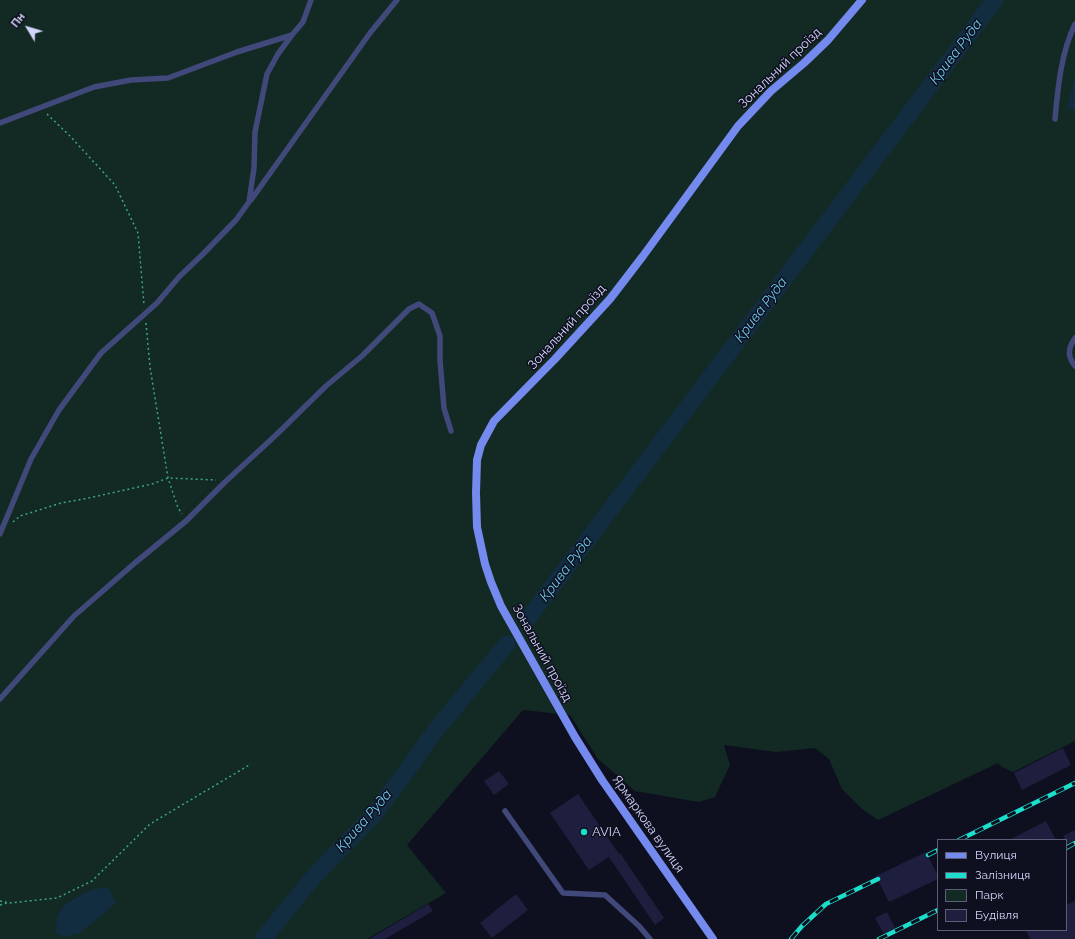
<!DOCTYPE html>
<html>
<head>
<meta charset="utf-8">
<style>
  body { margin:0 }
  #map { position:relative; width:1075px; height:939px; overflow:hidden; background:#0f101f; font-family:Raleway,sans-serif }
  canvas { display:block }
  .legend { position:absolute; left:937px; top:839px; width:130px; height:92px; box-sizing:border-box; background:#0f101f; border:1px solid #5d5f77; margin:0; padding:5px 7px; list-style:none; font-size:12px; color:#d3d6fa }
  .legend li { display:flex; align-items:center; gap:8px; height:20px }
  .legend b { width:20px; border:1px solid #5d5f77 }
  .north { position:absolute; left:8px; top:8px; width:40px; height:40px; -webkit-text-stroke:3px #0f101f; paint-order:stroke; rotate:308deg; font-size:11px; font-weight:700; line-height:16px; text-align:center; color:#d3d6fa }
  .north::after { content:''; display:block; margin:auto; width:14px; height:18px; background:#d3d6fa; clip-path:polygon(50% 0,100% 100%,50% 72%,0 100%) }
</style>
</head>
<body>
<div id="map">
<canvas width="1075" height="939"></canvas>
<ul class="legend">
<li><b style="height:5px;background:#758aee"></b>Вулиця</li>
<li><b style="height:5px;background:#1bdecb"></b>Залізниця</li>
<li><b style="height:11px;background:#132924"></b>Парк</li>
<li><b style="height:11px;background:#1e1e3e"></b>Будівля</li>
</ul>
<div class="north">Пн</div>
</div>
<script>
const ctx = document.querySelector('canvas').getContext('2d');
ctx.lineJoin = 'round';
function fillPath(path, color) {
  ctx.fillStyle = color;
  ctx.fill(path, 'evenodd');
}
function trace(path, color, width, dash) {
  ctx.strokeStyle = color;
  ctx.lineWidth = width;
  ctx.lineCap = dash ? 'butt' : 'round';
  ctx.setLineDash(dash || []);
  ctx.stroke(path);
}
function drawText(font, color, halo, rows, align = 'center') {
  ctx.font = font + ' Raleway,sans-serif';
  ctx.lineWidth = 3;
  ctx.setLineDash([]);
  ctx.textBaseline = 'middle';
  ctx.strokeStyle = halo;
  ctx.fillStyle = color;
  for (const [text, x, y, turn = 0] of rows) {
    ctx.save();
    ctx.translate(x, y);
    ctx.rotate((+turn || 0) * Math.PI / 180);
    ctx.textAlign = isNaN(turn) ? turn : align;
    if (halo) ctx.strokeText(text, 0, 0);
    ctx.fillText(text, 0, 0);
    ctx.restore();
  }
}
fillPath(new Path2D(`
  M 0,0 L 1075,0 L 1075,741 L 1013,772 L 1002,767 L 998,763 L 878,820 L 862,809 L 842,789 L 829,759 L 815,748 L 776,752 L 724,745 L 730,765 L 715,797 L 699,802 L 635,791 L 598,759 L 570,715 L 523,710 L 407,845 L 446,893 L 367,939 L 0,939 ZM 90,890 L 116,903 L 103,913 L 57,915 L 66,903 Z`), '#132924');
fillPath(new Path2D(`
  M 1075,75 L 1075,110 L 1067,108 Z
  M 108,887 L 116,903 L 80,933 L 65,937 L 56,933 L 57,915 L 66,903 L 90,890 Z`), '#132d40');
trace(new Path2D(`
  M 527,620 L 995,0
  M 263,939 L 316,874 L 372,817 L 400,780 L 435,731 L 507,644`), '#132d40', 17);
fillPath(new Path2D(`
  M 1063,748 L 1071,765 L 1022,790 L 1014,773 Z
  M 499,771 L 509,784 L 494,795 L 484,781 Z
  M 578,794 L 619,854 L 620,853 L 664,918 L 655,925 L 609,857 L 589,870 L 550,813 Z
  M 1046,821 L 1056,840 L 1009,840 Z
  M 1075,830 L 1075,840 L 1066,844 L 1066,840 L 1065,840 L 1063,836 Z
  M 926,852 L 938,876 L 938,879 L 889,902 L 876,876 Z
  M 516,894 L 528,910 L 492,938 L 480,923 Z
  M 1075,901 L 1075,939 L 1030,939 L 1026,930 L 1066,930 L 1066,905 Z
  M 428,904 L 433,911 L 385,939 L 369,939 Z
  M 887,912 L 895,928 L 884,934 L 875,918 Z`), '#1e1e3e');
trace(new Path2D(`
  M 47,114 L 70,136 L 115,185 L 138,233 L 144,305
  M 146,323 L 150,367 L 168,478 L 178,508 L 182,514
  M 13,522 L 20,516 L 61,503 L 84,499 L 152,484 L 168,478 L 216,480
  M 0,901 L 9,903 L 57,898 L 92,881 L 150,824 L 251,764
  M 0,905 L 7,903`), '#3ca58a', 1.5, [2, 3]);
trace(new Path2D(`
  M 1055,119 C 1058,87 1061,53 1075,24
  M 0,123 L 94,87 L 131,80 L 168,78 L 237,52 L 292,35
  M 251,200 L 370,33 L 397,0
  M 1075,338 C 1068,348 1067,356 1075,366
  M 0,534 L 31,459 L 59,410 L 101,353 L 157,303 L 179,277 L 204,253 L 236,220 L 249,202 L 254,168 L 255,132 L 267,74 L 278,54 L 292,35 L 303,22 L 311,0
  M 0,699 L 74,616 L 136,562 L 186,521 L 225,482 L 276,435 L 326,386 L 362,356 L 409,309 L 419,304 L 432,313 L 440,336 L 440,360 L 444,408 L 451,431
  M 505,811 L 563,893 L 605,895 L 639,926 L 650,939`), '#404979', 5.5);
trace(new Path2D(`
  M 713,939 L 602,780 L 575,737 L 501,606 L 491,582 L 485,564 L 477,527 L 476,493 L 477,460 L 481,445 L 494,421 L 555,359 L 610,299 L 643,256 L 738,126 L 771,91 L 804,63 L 828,40 L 862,0`), '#758aee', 8);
const rail = new Path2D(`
  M 959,840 L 1075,783
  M 1066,848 L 1075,843
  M 928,855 L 938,850
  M 791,939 L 802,926 L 826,904 L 878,879
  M 879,939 L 938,910`);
trace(rail, '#1bdecb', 4.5);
trace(rail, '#0f101f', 3, [9]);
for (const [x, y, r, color] of [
  [584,832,4,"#1bdecb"]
]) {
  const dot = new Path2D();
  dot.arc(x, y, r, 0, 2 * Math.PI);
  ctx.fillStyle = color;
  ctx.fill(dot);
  trace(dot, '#0f101f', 1.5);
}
drawText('13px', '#d3d6fa', '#0f101f', [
  ["Зональний проїзд",780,68,-44],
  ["Зональний проїзд",567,327,-48],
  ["Зональний проїзд",542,653,61],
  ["Ярмаркова вулиця",648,824,55]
]);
drawText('13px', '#d3d6fa', '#0f101f', [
  ["AVIA",592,832]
], 'left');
drawText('italic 14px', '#6dcbed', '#0f101f', [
  ["Крива Руда",956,52,-53],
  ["Крива Руда",761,310,-53],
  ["Крива Руда",566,569,-53],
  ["Крива Руда",364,821,-49]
]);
</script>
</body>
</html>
